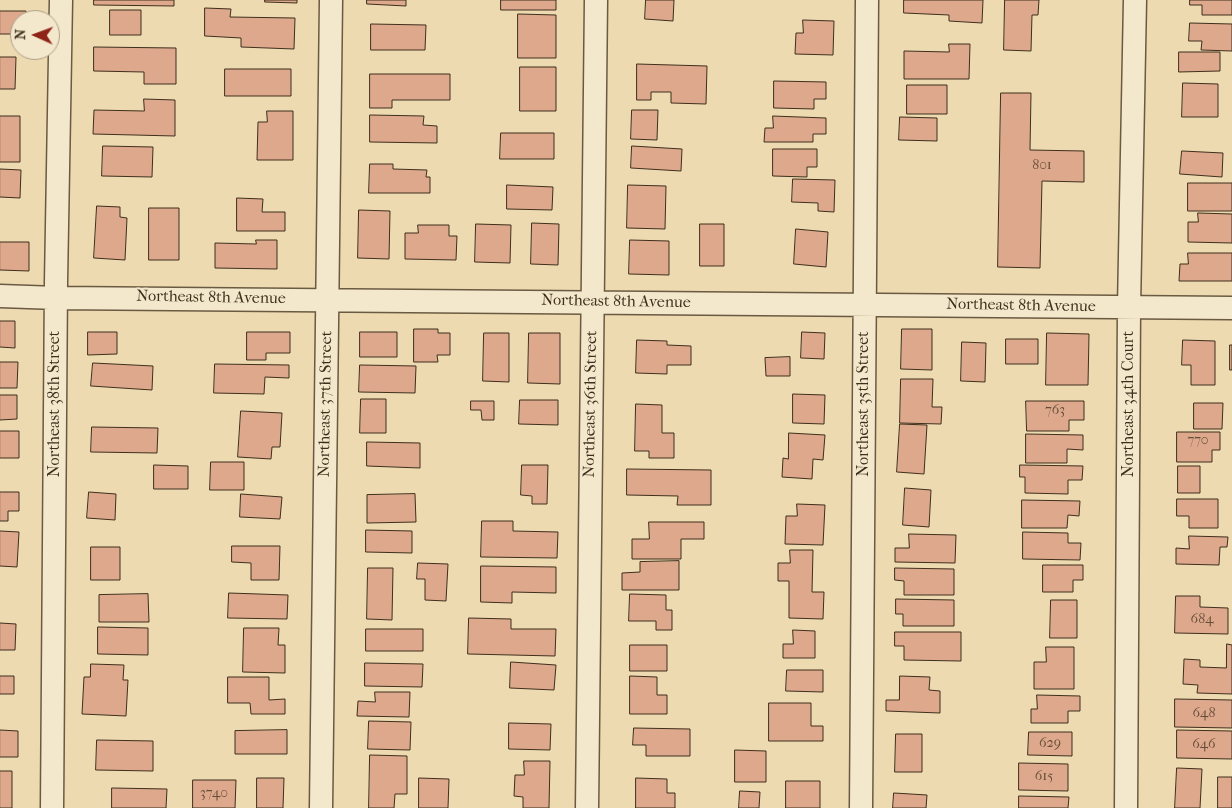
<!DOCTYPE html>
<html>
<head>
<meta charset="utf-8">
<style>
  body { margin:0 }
  #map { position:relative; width:1232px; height:808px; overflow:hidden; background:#eddab1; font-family:"IM FELL French Canon",serif }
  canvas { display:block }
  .north { position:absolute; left:10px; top:10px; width:50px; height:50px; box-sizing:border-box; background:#f3e7cc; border:1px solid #ab9d86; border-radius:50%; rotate:272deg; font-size:14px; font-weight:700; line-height:20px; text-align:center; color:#3e2f1c }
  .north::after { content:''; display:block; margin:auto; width:18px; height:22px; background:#8f2418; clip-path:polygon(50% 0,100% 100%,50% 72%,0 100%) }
</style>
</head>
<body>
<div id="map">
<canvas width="1232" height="808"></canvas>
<div class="north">N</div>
</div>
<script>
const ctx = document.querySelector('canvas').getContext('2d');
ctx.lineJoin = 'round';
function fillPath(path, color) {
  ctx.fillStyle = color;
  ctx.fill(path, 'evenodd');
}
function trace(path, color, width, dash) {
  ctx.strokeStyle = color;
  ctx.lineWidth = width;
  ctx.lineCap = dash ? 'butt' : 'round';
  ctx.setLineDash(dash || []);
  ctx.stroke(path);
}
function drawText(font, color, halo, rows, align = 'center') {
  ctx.font = font + ' "IM FELL French Canon",serif';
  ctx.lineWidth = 4;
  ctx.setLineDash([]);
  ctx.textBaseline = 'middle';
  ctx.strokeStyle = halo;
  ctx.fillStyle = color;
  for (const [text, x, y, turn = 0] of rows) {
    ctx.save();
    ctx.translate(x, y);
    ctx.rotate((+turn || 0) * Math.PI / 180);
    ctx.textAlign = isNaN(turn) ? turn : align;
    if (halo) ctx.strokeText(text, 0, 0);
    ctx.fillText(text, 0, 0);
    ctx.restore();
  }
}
const building = new Path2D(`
  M 94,0 L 174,0 L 174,6 L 94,5 Z
  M 265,0 L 297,0 L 297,3 L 265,2 Z
  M 367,0 L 406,0 L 406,6 L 367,4 Z
  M 501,0 L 556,0 L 556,10 L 501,10 Z
  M 646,0 L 674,0 L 673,21 L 645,19 Z
  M 904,0 L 983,0 L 982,23 L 949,21 L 949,15 L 904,13 Z
  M 1005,0 L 1039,0 L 1038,15 L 1032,15 L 1031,51 L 1004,50 Z
  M 1190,0 L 1232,0 L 1232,15 L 1202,15 L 1202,5 L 1190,5 Z
  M 205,8 L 231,9 L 230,17 L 295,18 L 294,49 L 241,47 L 241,38 L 205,36 Z
  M 110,10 L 141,10 L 141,35 L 110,35 Z
  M 0,11 L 26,11 L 26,20 L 20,20 L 20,34 L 0,34 Z
  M 518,14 L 556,15 L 556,58 L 518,58 Z
  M 803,20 L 834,21 L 833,55 L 795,54 L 796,33 L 803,33 Z
  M 1190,23 L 1232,24 L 1232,51 L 1201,50 L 1202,41 L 1189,41 Z
  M 371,24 L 426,25 L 425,50 L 371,50 Z
  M 949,44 L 970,44 L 969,79 L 904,79 L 904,51 L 949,52 Z
  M 94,47 L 176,48 L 176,84 L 144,84 L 144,72 L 94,71 Z
  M 1179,52 L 1220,52 L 1220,71 L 1179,72 Z
  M 0,57 L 16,57 L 15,89 L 0,89 Z
  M 637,64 L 707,66 L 706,104 L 671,103 L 671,92 L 651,92 L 651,100 L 637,100 Z
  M 520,67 L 556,67 L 556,111 L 520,111 Z
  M 225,69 L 291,69 L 291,96 L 225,96 Z
  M 370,74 L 450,74 L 450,100 L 392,100 L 392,108 L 370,108 Z
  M 774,81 L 826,82 L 826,99 L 814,99 L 814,109 L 774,108 Z
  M 1183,83 L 1218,84 L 1218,117 L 1182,117 Z
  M 907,85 L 947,85 L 947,114 L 907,114 Z
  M 1001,93 L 1031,93 L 1030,150 L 1084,151 L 1084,182 L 1042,181 L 1040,268 L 998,267 Z
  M 144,99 L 175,100 L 175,136 L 93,134 L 94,110 L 144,111 Z
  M 632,110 L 658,110 L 657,140 L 631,139 Z
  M 267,111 L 293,111 L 293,160 L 257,160 L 258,122 L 267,122 Z
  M 370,115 L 424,116 L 423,125 L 437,126 L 437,143 L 370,142 Z
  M 0,116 L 20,116 L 20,162 L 0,162 Z
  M 773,116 L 826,118 L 826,134 L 813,134 L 813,142 L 764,142 L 765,128 L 773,128 Z
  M 900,117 L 937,118 L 937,141 L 899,140 Z
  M 501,133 L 554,133 L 554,159 L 500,159 Z
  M 103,146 L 153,147 L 152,177 L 102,176 Z
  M 632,146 L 682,149 L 681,171 L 631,168 Z
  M 773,149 L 817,149 L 817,167 L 807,167 L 807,177 L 773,176 Z
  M 1182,151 L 1223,153 L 1222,177 L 1180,174 Z
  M 370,164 L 393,164 L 393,169 L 427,170 L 426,177 L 430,177 L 430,193 L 369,193 Z
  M 0,169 L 21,170 L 20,198 L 0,197 Z
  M 793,179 L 835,180 L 834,212 L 818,211 L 818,203 L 792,202 Z
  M 1188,183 L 1232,183 L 1232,211 L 1188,211 Z
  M 507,185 L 553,187 L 552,210 L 507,209 Z
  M 628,185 L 666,186 L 665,229 L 627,228 Z
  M 237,198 L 263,199 L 262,212 L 285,212 L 285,231 L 237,231 Z
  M 97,206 L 120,207 L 120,217 L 127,218 L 125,260 L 94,258 Z
  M 149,208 L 179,208 L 179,260 L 149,260 Z
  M 359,210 L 390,211 L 389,259 L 358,258 Z
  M 1198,213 L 1232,214 L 1232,243 L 1188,242 L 1188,222 L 1198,222 Z
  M 532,223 L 559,224 L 558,265 L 531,264 Z
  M 476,224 L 511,225 L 510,263 L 475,262 Z
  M 700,224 L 724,224 L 724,266 L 700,266 Z
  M 418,225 L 449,225 L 449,236 L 457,236 L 456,260 L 405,259 L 405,233 L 418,233 Z
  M 796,229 L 828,232 L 826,267 L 794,264 Z
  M 256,240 L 277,240 L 277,269 L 215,268 L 215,243 L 256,244 Z
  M 630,240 L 669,241 L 669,275 L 629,274 Z
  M 0,242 L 29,242 L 29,271 L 0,270 Z
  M 1188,253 L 1232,253 L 1232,281 L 1179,281 L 1180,264 L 1188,264 Z
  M 0,321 L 15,321 L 15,348 L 0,347 Z
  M 414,329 L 438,329 L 438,333 L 450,333 L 450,355 L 437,355 L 438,362 L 414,362 Z
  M 902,329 L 932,329 L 932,370 L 901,369 Z
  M 88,332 L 117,332 L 117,354 L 88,355 Z
  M 247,332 L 290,332 L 290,353 L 266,353 L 266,360 L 247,360 Z
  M 360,332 L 397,332 L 397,357 L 360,357 Z
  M 802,332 L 825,333 L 824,359 L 801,358 Z
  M 484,333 L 509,333 L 509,382 L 483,381 Z
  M 529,333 L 560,333 L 560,384 L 528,383 Z
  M 1047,333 L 1089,334 L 1088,385 L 1046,385 Z
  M 1006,339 L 1038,339 L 1038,364 L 1006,364 Z
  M 637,340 L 667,341 L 667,345 L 691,346 L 691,365 L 667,365 L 667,374 L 636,373 Z
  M 1183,340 L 1215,341 L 1215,385 L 1191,385 L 1191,365 L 1182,365 Z
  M 962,342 L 986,343 L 985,382 L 961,381 Z
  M 1230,345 L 1232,345 L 1232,370 L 1230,370 Z
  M 790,357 L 790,376 L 766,376 L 765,358 Z
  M 0,362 L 18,362 L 17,388 L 0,388 Z
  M 93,363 L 153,366 L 152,390 L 91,386 Z
  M 215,364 L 289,365 L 289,378 L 265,377 L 264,394 L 214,393 Z
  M 360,365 L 416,366 L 415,393 L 359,392 Z
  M 901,379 L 933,379 L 932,407 L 942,407 L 941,424 L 900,423 Z
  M 793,394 L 825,395 L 824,424 L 793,423 Z
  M 0,395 L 17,395 L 17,419 L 0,420 Z
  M 361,399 L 386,399 L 386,433 L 360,433 Z
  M 520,400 L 558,400 L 558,425 L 519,424 Z
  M 471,401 L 494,401 L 494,420 L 482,420 L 481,410 L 471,410 Z
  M 1026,401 L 1084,401 L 1084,420 L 1069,420 L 1069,431 L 1027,431 Z
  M 1194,403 L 1223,403 L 1222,429 L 1194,429 Z
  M 636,404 L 662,405 L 662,433 L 674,433 L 674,458 L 649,458 L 649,451 L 635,451 Z
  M 241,411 L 282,413 L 280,447 L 272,447 L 271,459 L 238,457 Z
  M 900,424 L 927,425 L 924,474 L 897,472 Z
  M 92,427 L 158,428 L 157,453 L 91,452 Z
  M 0,431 L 19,431 L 19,458 L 0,458 Z
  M 1177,432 L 1220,432 L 1220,450 L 1212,450 L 1212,462 L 1177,462 Z
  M 789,433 L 825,435 L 823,460 L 813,459 L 812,479 L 782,477 L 783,458 L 788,459 Z
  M 1026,434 L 1083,435 L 1083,450 L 1067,449 L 1067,463 L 1026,463 Z
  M 367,442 L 420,443 L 420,468 L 367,466 Z
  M 211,462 L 244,462 L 244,490 L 210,490 Z
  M 154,465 L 188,466 L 188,489 L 154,489 Z
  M 522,465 L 548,465 L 547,504 L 532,504 L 532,496 L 521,495 Z
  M 1020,465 L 1083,466 L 1082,480 L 1068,480 L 1068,494 L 1025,493 L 1025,477 L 1020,477 Z
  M 1178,466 L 1200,466 L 1200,493 L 1178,493 Z
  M 627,469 L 711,470 L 711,505 L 677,505 L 678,496 L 627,495 Z
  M 905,488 L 931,490 L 929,527 L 903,525 Z
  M 0,492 L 19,492 L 19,511 L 8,511 L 8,521 L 0,521 Z
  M 89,492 L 116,494 L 115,520 L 87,518 Z
  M 241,494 L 282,497 L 280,519 L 240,517 Z
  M 415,494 L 416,522 L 367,523 L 367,495 Z
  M 1177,499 L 1218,499 L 1218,528 L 1189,528 L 1189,516 L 1177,516 Z
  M 1022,500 L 1080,501 L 1079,516 L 1068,515 L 1067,528 L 1022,528 Z
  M 797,504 L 825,505 L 823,545 L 785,544 L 786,516 L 797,516 Z
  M 482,521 L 513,521 L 513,531 L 558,532 L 557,558 L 481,557 Z
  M 649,522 L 704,522 L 704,539 L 681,539 L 681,559 L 632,559 L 632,539 L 649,539 Z
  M 366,530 L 412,531 L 412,553 L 366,552 Z
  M 0,531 L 19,532 L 17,567 L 0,566 Z
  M 1023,532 L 1068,533 L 1068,543 L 1081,543 L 1080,560 L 1023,559 Z
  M 909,534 L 956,535 L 955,563 L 895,562 L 895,548 L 909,548 Z
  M 1189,536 L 1228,537 L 1227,547 L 1220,547 L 1219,565 L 1176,564 L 1176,548 L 1189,549 Z
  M 232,546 L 280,546 L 279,580 L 251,580 L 251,563 L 232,562 Z
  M 91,547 L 120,547 L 120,580 L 91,580 Z
  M 790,550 L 813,550 L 812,592 L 824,592 L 823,619 L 789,618 L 789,581 L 778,581 L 778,563 L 790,563 Z
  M 679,561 L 679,590 L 622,590 L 622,573 L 640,572 L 640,562 Z
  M 418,563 L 448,564 L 446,601 L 425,600 L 425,579 L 417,579 Z
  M 1043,565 L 1083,565 L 1083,580 L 1073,580 L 1073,592 L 1043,592 Z
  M 481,566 L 556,567 L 556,593 L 512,592 L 512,603 L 481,602 Z
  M 368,568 L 393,568 L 392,620 L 367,619 Z
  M 895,568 L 954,569 L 954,595 L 904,595 L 904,581 L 895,580 Z
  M 229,593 L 288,595 L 287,619 L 228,618 Z
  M 148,594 L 149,622 L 99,622 L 99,595 Z
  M 630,594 L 666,595 L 666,610 L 672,610 L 672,630 L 656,630 L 656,621 L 629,621 Z
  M 1176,596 L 1200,596 L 1200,607 L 1228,608 L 1228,634 L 1175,633 Z
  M 896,599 L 954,600 L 954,626 L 903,626 L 903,614 L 896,614 Z
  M 1051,600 L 1077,600 L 1077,638 L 1050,638 Z
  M 469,618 L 511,619 L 511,629 L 556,629 L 555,656 L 468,654 Z
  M 0,623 L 16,624 L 15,650 L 0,650 Z
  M 98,627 L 148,628 L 148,655 L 98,654 Z
  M 244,628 L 279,628 L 278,645 L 285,645 L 285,673 L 243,672 Z
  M 366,629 L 423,629 L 423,651 L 366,651 Z
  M 793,630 L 815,631 L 815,658 L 783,658 L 783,644 L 793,644 Z
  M 895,632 L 961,632 L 961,661 L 904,660 L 904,646 L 895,646 Z
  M 1227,644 L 1232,645 L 1232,694 L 1197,693 L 1198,685 L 1183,684 L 1184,659 L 1200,660 L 1200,667 L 1226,668 Z
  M 630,645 L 667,645 L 667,671 L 630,671 Z
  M 1046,647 L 1074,647 L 1074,689 L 1034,689 L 1034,662 L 1046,662 Z
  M 511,662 L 556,665 L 554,690 L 510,688 Z
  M 365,663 L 423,664 L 422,687 L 365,686 Z
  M 91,664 L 124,665 L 123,680 L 128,680 L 126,716 L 82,714 L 84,677 L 90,677 Z
  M 787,670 L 823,670 L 823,692 L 786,691 Z
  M 0,676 L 14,676 L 14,694 L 0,694 Z
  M 630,676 L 657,677 L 657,695 L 667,695 L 667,714 L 630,714 Z
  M 900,676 L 930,677 L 929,690 L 940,691 L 940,713 L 886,711 L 886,700 L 899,700 Z
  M 228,677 L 269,677 L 269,700 L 285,699 L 285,714 L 251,714 L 250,703 L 228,703 Z
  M 375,692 L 410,692 L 409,717 L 357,716 L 358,701 L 375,702 Z
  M 1037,695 L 1080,696 L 1080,711 L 1068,711 L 1068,723 L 1031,723 L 1031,709 L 1037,709 Z
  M 1175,699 L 1232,700 L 1232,728 L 1175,727 Z
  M 769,703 L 811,703 L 811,726 L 823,726 L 823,741 L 769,741 Z
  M 369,721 L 411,722 L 410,750 L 368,749 Z
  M 509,723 L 551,724 L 550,750 L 509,749 Z
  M 634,728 L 690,729 L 690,756 L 646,756 L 646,745 L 633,745 Z
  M 0,730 L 18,731 L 18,757 L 0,757 Z
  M 287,730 L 287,754 L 235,754 L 235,731 Z
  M 1177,730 L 1232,731 L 1232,759 L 1177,758 Z
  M 1029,732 L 1072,732 L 1072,756 L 1028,755 Z
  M 896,734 L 922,734 L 922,772 L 895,772 Z
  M 97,740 L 153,741 L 153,771 L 96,770 Z
  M 735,750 L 766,751 L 766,782 L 735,782 Z
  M 370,755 L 407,756 L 407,794 L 395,794 L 394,808 L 369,808 Z
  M 524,761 L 550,761 L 549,808 L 523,808 L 523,797 L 514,796 L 515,775 L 524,775 Z
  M 1019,763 L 1068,764 L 1068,791 L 1019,790 Z
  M 1177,768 L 1202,769 L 1200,808 L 1175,808 Z
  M 0,771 L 12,771 L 12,808 L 0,808 Z
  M 1218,777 L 1232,777 L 1232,808 L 1218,808 Z
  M 257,778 L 284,778 L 283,808 L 257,808 Z
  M 419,778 L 449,779 L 448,808 L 419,808 Z
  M 636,778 L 667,779 L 667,793 L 675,793 L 675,808 L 636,808 Z
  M 193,780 L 236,780 L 235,808 L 193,808 Z
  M 786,781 L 820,781 L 820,808 L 786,808 Z
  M 112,788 L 167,789 L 166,808 L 112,808 Z
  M 740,791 L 760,792 L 759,808 L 739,808 Z
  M 894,793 L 927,795 L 926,808 L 893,808 Z
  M 1019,796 L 1069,797 L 1068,808 L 1019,808 Z`);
fillPath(building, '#dda88b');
trace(building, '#3e2f1c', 1);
const minor = new Path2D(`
  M 0,296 L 57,298 L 1232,308
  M 52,808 L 56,282 L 61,0
  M 321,808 L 331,0
  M 587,808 L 596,0
  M 861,808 L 867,0
  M 1126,808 L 1129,307 L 1135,0`);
trace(minor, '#6a5a41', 25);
trace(minor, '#f3e7cc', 22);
drawText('14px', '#664d38', null, [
  ["801",1042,166],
  ["763",1055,411],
  ["770",1198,441],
  ["684",1202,620],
  ["648",1204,714],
  ["629",1050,744],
  ["646",1204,745],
  ["615",1044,777],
  ["3740",214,794]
]);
drawText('16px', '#3e2f1c', '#f3e7cc', [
  ["Northeast 8th Avenue",211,298,1],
  ["Northeast 8th Avenue",616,302,1],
  ["Northeast 8th Avenue",1021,306,1],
  ["Northeast 38th Street",55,404,-90],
  ["Northeast 37th Street",326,404,-89],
  ["Northeast 36th Street",591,404,-89],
  ["Northeast 35th Street",864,404,-90],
  ["Northeast 34th Court",1129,404,-90]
]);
</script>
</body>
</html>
